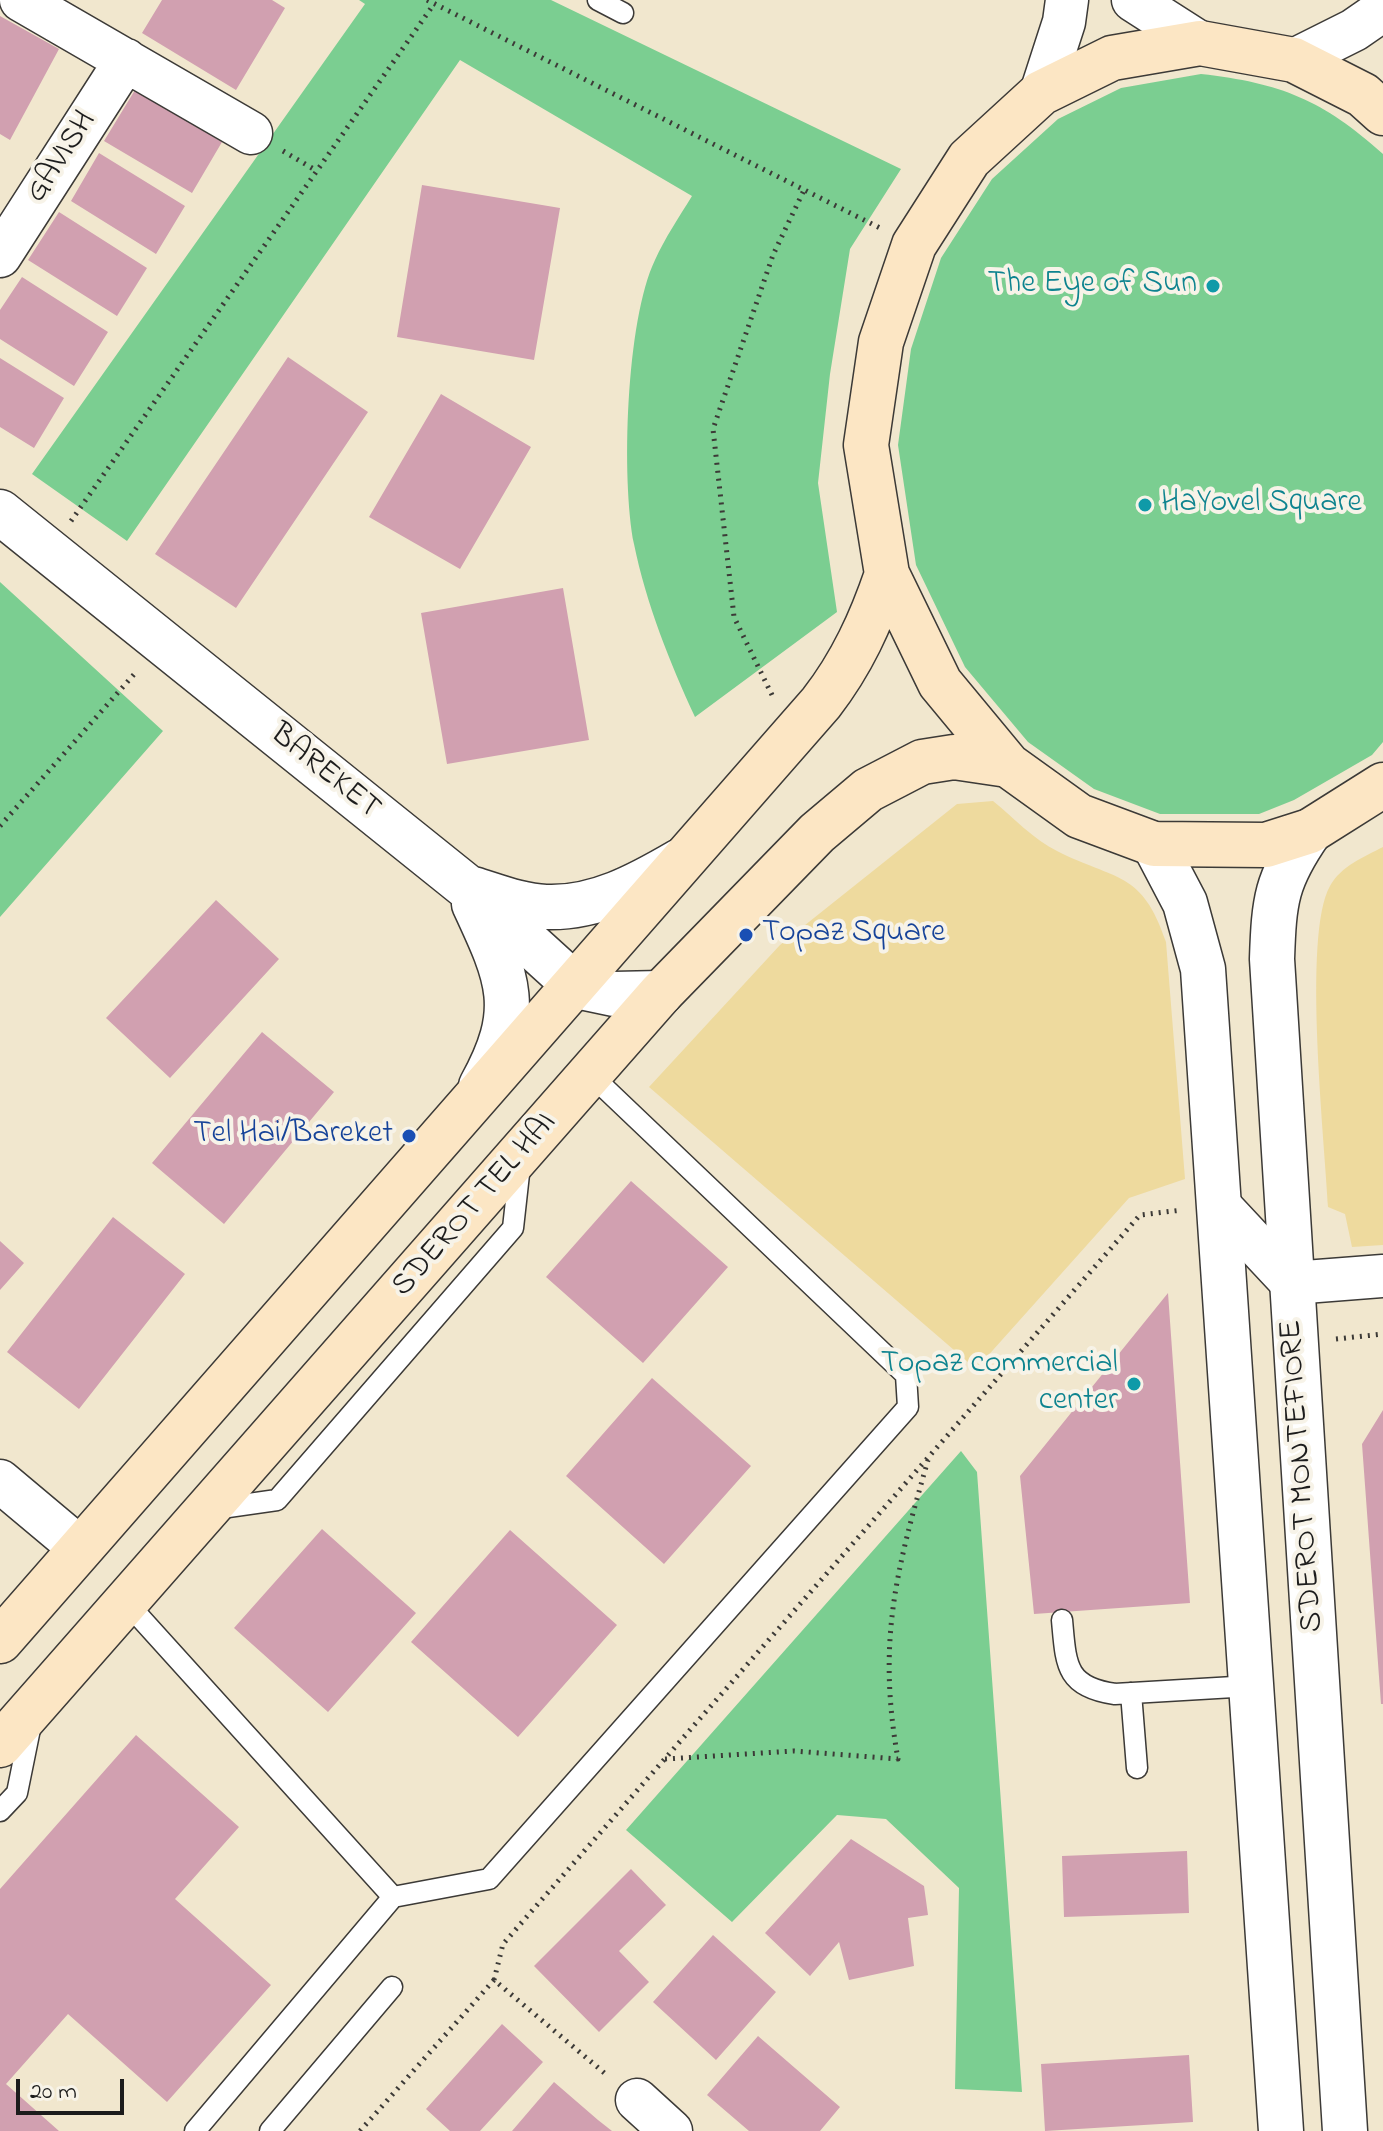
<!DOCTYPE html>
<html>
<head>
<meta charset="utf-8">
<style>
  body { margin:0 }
  #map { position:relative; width:1383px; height:2131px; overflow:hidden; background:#f1e7ce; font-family:"Indie Flower",sans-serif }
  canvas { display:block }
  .scale { position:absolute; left:16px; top:2079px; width:108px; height:36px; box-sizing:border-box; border:4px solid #1c1c1c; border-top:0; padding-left:10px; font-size:24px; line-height:28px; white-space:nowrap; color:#1c1c1c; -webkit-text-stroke:6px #f7f3e8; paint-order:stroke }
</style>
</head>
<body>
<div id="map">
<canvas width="1383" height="2131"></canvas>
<div class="scale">20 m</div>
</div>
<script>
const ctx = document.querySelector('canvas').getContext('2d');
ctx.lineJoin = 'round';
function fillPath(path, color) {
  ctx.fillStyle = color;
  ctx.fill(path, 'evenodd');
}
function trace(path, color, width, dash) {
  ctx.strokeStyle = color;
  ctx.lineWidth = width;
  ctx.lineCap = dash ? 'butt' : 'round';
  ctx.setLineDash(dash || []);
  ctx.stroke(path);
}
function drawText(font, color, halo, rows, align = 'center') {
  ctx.font = font + ' "Indie Flower",sans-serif';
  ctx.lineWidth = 8;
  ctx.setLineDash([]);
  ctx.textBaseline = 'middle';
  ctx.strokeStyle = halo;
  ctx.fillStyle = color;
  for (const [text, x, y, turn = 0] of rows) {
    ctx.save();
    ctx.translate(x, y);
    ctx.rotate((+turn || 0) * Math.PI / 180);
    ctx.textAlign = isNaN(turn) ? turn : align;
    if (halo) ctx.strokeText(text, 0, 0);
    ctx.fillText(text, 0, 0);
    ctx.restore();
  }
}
fillPath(new Path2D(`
  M 359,0 L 551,0 L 901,169 L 850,249 L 830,374 L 818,483 L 837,612 L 695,717 C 670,663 646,603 634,544 C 621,479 626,320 655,260 C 665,238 679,217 692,196 L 460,60 L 127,541 L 32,474 L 365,4 Z
  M 1201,74 C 1281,83 1323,100 1383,154 L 1383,742 L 1372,755 L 1294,800 L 1259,814 L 1160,814 L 1094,789 L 1028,742 L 965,667 L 916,565 L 898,445 L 911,349 L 941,258 L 992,179 L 1058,119 L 1121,88 Z
  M 0,582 L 163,731 L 0,917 Z
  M 961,1451 L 977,1472 L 1022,2092 L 955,2089 L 959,1888 L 886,1819 L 837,1815 L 732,1922 L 626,1830 Z`), '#7bce91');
fillPath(new Path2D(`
  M 993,801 C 1013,817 1034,840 1057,851 C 1116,881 1142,870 1166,942 L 1185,1179 L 1129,1198 L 976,1369 L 649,1087 L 780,945 L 957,804 Z
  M 1383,847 L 1383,1245 L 1352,1247 L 1345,1214 L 1328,1207 C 1325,1142 1302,935 1330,886 C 1341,866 1364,857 1383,847 Z`), '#eeda9e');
fillPath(new Path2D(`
  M 162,0 L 272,0 L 285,8 L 236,90 L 142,33 Z
  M 0,16 L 59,49 L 10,140 L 0,134 Z
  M 135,90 L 222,142 L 192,193 L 104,141 Z
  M 99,153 L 185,206 L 156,254 L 71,201 Z
  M 422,185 L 560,208 L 534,360 L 397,337 Z
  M 59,212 L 147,268 L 117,316 L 28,260 Z
  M 22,277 L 108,332 L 74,386 L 0,339 L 0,310 Z
  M 288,357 L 368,412 L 236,608 L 155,554 Z
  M 0,358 L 64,398 L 34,448 L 0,427 Z
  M 441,394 L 531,447 L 460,569 L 369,517 Z
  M 563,588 L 589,740 L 447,764 L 421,613 Z
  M 216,900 L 279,959 L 170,1078 L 106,1018 Z
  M 262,1032 L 334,1092 L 224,1224 L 152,1163 Z
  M 631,1181 L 728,1267 L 643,1363 L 546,1277 Z
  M 113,1217 L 185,1274 L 79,1409 L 7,1352 Z
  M 0,1241 L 24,1263 L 0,1290 Z
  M 1168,1293 L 1190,1603 L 1034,1614 L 1020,1476 Z
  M 652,1378 L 751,1466 L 664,1564 L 566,1476 Z
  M 1383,1410 L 1383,1704 L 1381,1704 L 1362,1444 Z
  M 322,1529 L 416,1613 L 328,1712 L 234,1628 Z
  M 510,1530 L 617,1625 L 518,1737 L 411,1642 Z
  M 136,1735 L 239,1827 L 175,1899 L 271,1985 L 167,2102 L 68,2014 L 6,2084 L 59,2131 L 0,2131 L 0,1889 Z
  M 851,1839 L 924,1886 L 928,1915 L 908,1918 L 914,1966 L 849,1980 L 839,1942 L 810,1976 L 765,1933 Z
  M 1187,1851 L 1189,1913 L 1064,1917 L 1062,1856 Z
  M 631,1869 L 666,1905 L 619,1951 L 649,1982 L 599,2032 L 534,1966 Z
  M 713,1935 L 776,1992 L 716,2060 L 653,2002 Z
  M 502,2024 L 543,2062 L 480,2131 L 450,2131 L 426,2109 Z
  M 758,2036 L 840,2107 L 820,2131 L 749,2131 L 707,2095 Z
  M 1189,2055 L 1193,2122 L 1045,2131 L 1041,2064 Z
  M 554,2082 L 598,2120 L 612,2131 L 512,2131 Z`), '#d1a0b0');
const service = new Path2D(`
  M 598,0 L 623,13
  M 214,1509 L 277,1500 L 513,1228 L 520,1165
  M 127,1603 L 393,1897 L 489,1879 L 908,1407 L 906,1375 L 591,1075
  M 1062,1620 C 1066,1664 1065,1687 1115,1694 L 1251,1686
  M 1131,1693 L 1137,1768
  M 0,1811 L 17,1793 L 31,1724
  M 195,2131 L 393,1897
  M 270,2131 L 392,1987`);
const minor = new Path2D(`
  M 21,0 L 251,133
  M 1133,0 L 1200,43
  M 1294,60 L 1354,30 L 1383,10
  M 1041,93 L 1064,22 L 1067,0
  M 0,256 L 126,60
  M 1220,1206 L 1292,1283 L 1383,1276
  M 0,1481 L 81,1549
  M 637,2100 L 671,2131`);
const tertiary = new Path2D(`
  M 0,512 L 467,887 L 576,986 L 614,994 L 661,993
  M 1310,831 C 1276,880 1274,900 1272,959 L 1345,2131
  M 1154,844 L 1185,903 L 1203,969 L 1281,2131
  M 473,889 C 496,896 521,906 546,907 C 595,909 639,885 680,861
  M 474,904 C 509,979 523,1010 481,1086`);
const secondary = new Path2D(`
  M 1383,113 L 1363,95 L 1294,60 L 1200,43 L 1112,58 L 1041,93 L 969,159 L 914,245 L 881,342 L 866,445 L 887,574 L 940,683 L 1008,765 L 1079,816 L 1154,844 L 1266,845 L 1310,831 L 1383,785
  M 0,1641 L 821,703 C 852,663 871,621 887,574
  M 0,1745 L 661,993 L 817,833 L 868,790 L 922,762 L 954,757 L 1008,765`);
trace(service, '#3c3a37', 23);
trace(minor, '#3c3a37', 45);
trace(tertiary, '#3c3a37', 47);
trace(secondary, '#3c3a37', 47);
trace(new Path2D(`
  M 427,0 L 880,228
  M 283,151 L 317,171
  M 71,521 L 434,4
  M 772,695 L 734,617 L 713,429 L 773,255 L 804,190
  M 0,826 L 137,671
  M 1336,1339 L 1383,1334
  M 665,1759 L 794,1751 L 898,1759 C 877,1642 896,1571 928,1460
  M 494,1980 L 503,1944 L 1140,1215 L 1182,1210
  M 360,2131 L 494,1980 L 608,2076`), '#3c3a37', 5, [2, 6]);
trace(service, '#fff', 20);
trace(minor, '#fff', 42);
trace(tertiary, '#fff', 44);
trace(secondary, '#fce6c4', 44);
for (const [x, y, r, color] of [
  [1213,286,8,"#0f9aa8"],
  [1145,505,8,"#0f9aa8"],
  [746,935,8,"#1a4fb4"],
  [409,1136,8,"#1a4fb4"],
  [1134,1384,8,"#0f9aa8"]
]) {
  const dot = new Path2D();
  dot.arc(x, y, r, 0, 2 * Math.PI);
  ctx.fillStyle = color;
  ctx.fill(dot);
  trace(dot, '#f7f3e8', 3);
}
drawText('32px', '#1c1c1c', '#f7f3e8', [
  ["GAVISH",63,158,-57],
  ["BAREKET",324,773,39],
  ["SDEROT TEL HAI",476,1206,-49],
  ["SDEROT MONTEFIORE",1304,1476,-94]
]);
drawText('32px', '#0d838f', '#f7f3e8', [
  ["The Eye of Sun",1197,286],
  ["HaYovel Square",1161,505,"left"],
  ["Topaz commercial",1118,1366],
  ["center",1118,1403]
], 'right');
drawText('32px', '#164399', '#f7f3e8', [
  ["Topaz Square",762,935],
  ["Tel Hai/Bareket",393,1136,"right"]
], 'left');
</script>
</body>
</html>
